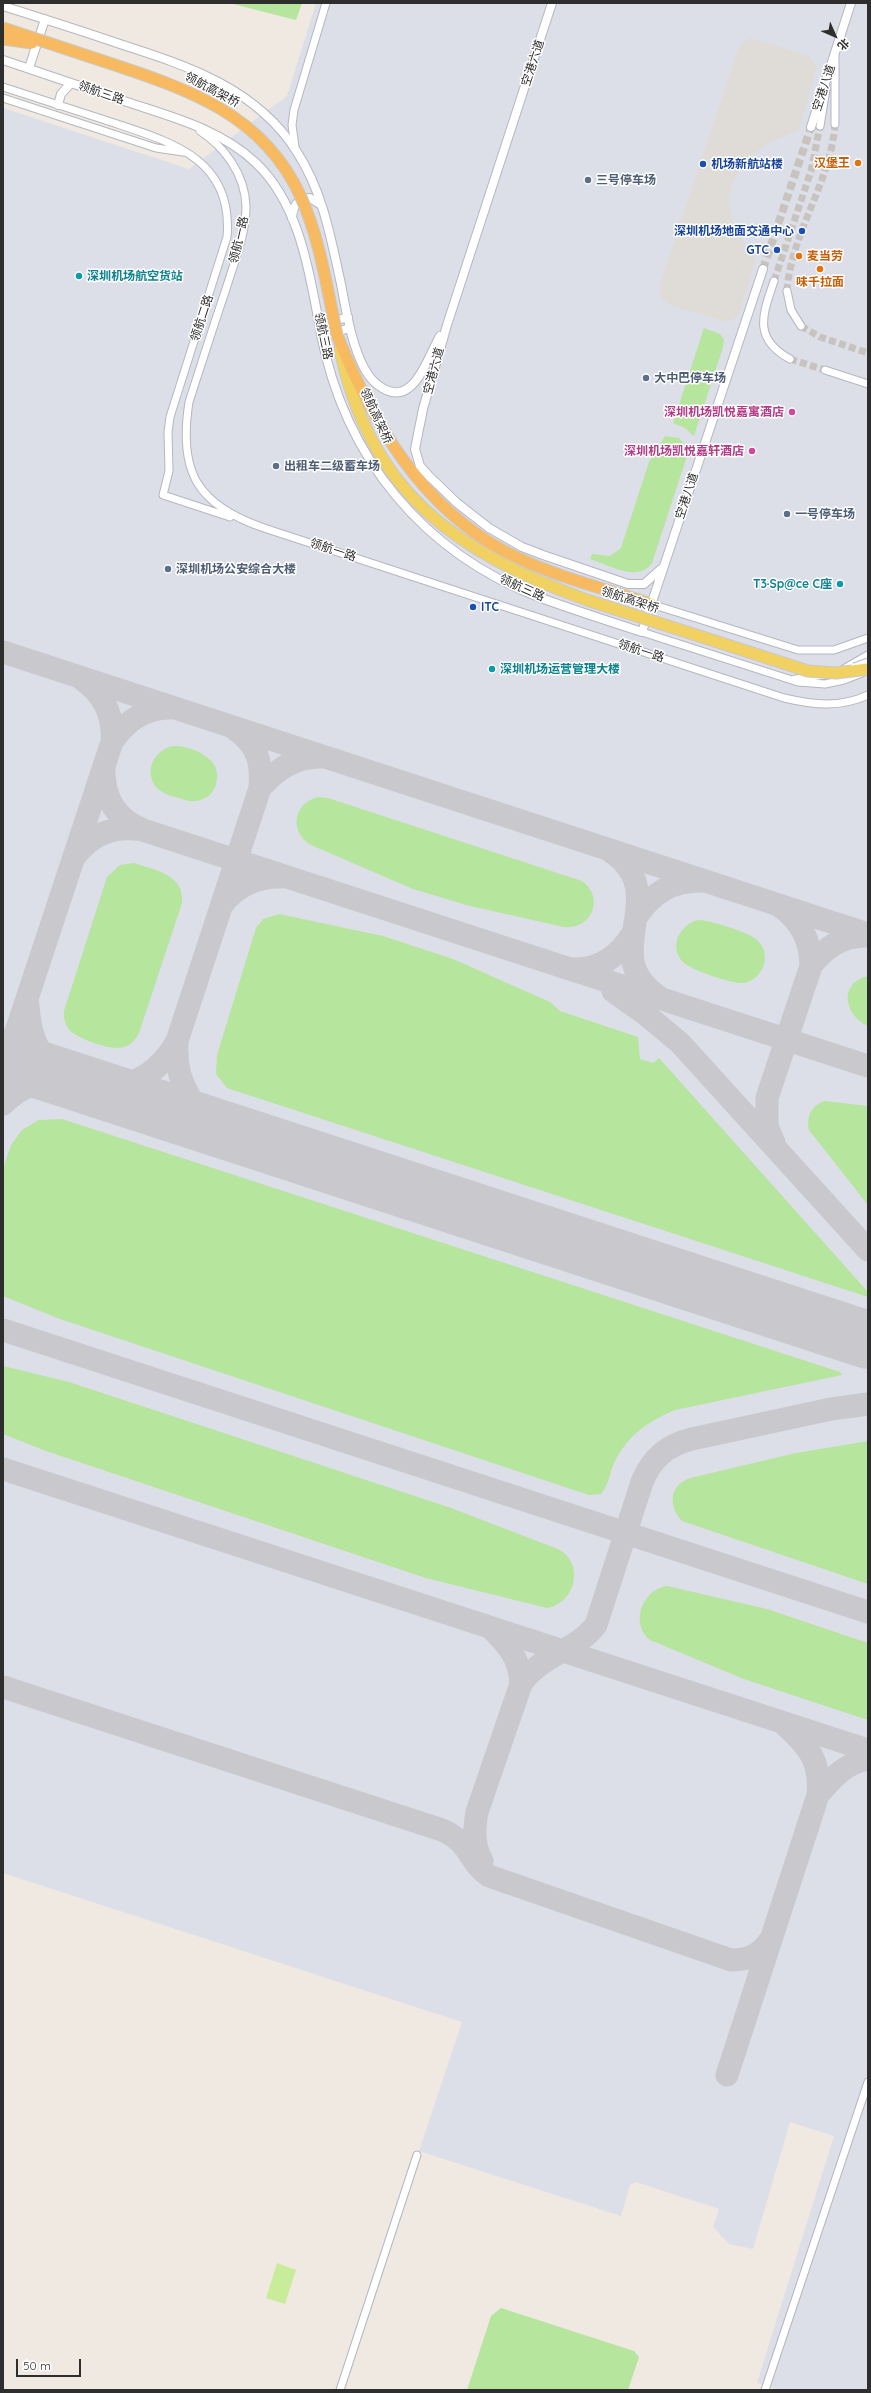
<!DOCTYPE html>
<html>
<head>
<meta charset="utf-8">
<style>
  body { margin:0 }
  #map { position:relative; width:871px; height:2393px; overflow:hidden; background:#efe9e1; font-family:Quicksand,"Noto Sans SC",sans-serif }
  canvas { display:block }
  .frame { position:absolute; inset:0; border:4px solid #2e2e2e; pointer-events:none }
  .north { position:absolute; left:815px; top:16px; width:40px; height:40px; -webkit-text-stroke:3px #fff; paint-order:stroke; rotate:135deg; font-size:11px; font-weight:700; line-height:16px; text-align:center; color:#2e2e2e }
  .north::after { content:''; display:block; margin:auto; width:14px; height:18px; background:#2e2e2e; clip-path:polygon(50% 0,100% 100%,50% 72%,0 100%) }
  .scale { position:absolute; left:16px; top:2359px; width:65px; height:18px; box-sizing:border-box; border:2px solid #2e2e2e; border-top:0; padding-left:5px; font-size:12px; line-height:14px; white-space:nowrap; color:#2e2e2e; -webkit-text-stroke:3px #fff; paint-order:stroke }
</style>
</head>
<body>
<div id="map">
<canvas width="871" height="2393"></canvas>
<div class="frame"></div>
<div class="north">北</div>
<div class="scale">50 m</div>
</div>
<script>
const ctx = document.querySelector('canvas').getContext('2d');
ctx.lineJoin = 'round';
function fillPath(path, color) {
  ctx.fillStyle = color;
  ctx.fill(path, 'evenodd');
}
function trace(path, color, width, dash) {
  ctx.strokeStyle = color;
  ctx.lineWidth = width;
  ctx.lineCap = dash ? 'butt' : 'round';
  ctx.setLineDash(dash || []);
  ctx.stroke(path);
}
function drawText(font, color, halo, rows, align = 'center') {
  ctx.font = font + ' Quicksand,"Noto Sans SC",sans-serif';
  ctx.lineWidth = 3;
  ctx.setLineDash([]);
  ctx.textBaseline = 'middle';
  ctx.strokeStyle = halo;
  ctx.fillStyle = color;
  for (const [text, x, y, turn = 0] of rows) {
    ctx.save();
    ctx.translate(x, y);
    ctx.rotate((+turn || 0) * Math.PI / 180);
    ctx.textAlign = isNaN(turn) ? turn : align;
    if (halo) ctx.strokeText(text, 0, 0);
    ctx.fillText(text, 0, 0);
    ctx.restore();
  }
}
fillPath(new Path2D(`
  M 316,3 L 868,3 L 868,2390 L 779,2390 L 757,2383 L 834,2136 L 790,2122 L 753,2249 L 729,2244 L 713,2227 L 719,2209 L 636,2182 L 630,2185 L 621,2216 L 419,2151 L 462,2022 L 3,1873 L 3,108 L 189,169 L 287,96 Z`), '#dcdee8');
fillPath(new Path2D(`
  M 229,3 L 302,3 L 296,20 Z
  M 704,328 L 720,334 L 724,340 L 723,347 L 694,436 L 685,428 L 673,423 Z
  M 665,436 L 679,438 L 686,446 L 688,453 L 652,563 C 638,583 609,565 590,559 L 592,554 L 610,556 L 621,548 L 649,462 Z
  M 173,746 C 193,746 224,759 216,784 C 214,791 209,797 203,799 C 194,803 187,801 179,798 C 171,796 163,794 157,788 C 143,772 154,750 173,746 Z
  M 318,797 L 328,798 L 582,881 C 605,897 592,930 564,927 L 470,906 L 413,889 L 311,845 C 289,832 293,803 318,797 Z
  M 134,863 C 154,870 185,874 182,903 L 139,1033 C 129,1053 112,1049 94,1043 C 78,1037 62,1031 64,1011 L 107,877 L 120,865 Z
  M 279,914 L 383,936 L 453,959 L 550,1002 L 560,1011 L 638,1037 L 640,1059 L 653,1063 L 659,1058 L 868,1292 L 868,1297 L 227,1088 L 216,1074 L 217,1055 L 256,928 L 263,919 Z
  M 698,920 C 710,920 747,932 756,939 C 773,953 764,980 743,983 C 733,984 690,970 683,962 C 668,946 680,925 698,920 Z
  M 868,976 L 868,1026 C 844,1015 838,983 868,976 Z
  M 825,1101 L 868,1106 L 868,1205 L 809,1130 C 806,1116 812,1105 825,1101 Z
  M 62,1119 L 840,1372 L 842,1375 L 675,1410 C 647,1422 628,1435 614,1463 C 609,1475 609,1484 601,1494 L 589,1495 L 60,1319 L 3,1296 L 3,1169 L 11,1145 L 22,1130 L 39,1120 Z
  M 3,1366 L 69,1382 L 451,1508 L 558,1549 C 585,1563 576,1603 547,1608 L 426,1578 L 46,1451 L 3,1434 Z
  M 868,1441 L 868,1584 L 682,1521 C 668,1505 669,1486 690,1478 L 796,1453 Z
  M 667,1586 L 767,1609 L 868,1643 L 868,1720 L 744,1679 L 650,1640 C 629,1623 643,1589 667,1586 Z
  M 501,2308 L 634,2351 L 639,2357 L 628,2390 L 467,2390 L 491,2316 Z`), '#b6e59e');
fillPath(new Path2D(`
  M 277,2263 L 296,2270 L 285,2304 L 266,2298 Z`), '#c9ec9a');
fillPath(new Path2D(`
  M 751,38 L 810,56 L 817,68 L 799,130 L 769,143 L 752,155 L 739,170 L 732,184 L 729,197 L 731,216 L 739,236 L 756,260 L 739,313 L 734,319 L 727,322 L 670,305 L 663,300 L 659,287 L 738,49 L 742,42 Z`), '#dfdcd8');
trace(new Path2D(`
  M 3,652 L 868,934
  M 112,742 C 126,721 146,707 172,708
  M 104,766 C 103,796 114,818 143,830 L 868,1066
  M 260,788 C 277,769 295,757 320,757
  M 610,851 C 676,895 594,954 659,997
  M 76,855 C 93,833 115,825 143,830
  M 222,905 C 236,886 258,876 282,877
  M 637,916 C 652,893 672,881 700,881
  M 811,966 C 825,947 844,935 868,936
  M 573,969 C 600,970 619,956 633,933
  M 613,991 L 644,1013 L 680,1043 L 868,1250
  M 28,1005 C 30,1043 43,1067 79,1083
  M 177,1041 C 174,1082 193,1113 230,1132
  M 3,1071 L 112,742 C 114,716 104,695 83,680
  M 98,1089 C 133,1088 160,1072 177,1041 L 260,788 C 262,761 258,746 235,729
  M 3,1104 C 23,1084 49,1077 77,1082
  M 774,1143 L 767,1126 L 767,1098 L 811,966 C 811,942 801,921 781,907
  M 3,1330 L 868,1612
  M 3,1469 L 868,1750
  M 521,1684 C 539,1656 576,1651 596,1625 L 642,1482 C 652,1458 667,1445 692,1439 L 831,1409 L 868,1404
  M 3,1687 L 442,1830 C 472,1843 467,1861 489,1876 L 731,1960 C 750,1960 761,1954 771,1939
  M 818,1795 C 832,1779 845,1763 868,1759
  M 482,1861 C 473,1845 474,1829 477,1812 L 521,1684 C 520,1659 509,1646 492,1629
  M 727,2075 L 818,1795 C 821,1761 809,1747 785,1725`), '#c9c8cc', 23);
trace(new Path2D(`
  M 3,1058 L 868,1340`), '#c9c8cc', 58);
trace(new Path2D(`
  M 774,281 L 811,171 L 820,126
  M 787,291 C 791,233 831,182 835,124
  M 801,326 L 820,337 L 868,353
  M 790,359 L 825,370`), '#c8c4bd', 7, [7, 3.5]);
trace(new Path2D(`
  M 763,269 L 811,127`), '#c8c4bd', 8, [8, 4]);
const minor = new Path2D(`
  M 3,87 C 37,98 71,109 105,120 C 167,141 234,156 227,237 L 170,417 L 168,432 L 169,471 L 163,495 L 230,517
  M 3,98 L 156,148 L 183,152
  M 835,124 L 835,56
  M 820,126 L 826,89
  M 200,131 C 225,147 245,175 246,206 C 246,235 234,262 226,289 C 213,327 201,365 189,402 C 178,472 197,505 264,528 L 784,698 C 814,705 840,708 868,695
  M 295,147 L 292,125 L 294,110 L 326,3
  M 774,281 C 763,314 752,338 790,359
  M 787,291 L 791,310 L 801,326
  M 825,370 L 868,384
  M 651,604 L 798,650 L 834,650 L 868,638
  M 642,632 L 798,682 L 825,684 L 844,680 L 862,673
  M 842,670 L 868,655
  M 795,679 L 825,675
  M 340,2390 L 417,2155
  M 765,2390 L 868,2082`);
const tertiary = new Path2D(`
  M 552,3 L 447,325 L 423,409 L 415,449 L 420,466 L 429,476 L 457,503 L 489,528 L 522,547 L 543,555 L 628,584 L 644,584 L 661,569
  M 3,6 C 41,18 79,30 117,43 C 185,65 256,87 297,152 C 323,192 331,239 341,284 C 346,311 355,369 378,385 C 413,412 427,358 440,336
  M 3,60 C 44,74 85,88 127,102 C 172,117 220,129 256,163 C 301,206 310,276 321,334 C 345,458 423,553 541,598 C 574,610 608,621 642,632 L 763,269
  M 29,68 L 45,19
  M 58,105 L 61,94 L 71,83
  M 811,127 L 851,3
  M 292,218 C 293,206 297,199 310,198 L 321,205
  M 320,325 L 348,317
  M 322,336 L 350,328`);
const primary = new Path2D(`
  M 340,349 C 369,492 457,553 587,600`);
const trunk = new Path2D(`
  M 337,335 C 372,422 421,507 506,552 C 552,576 603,588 651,604`);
trace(minor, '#b4b7c1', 9);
trace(tertiary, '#b4b7c1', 10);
trace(primary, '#c9c9c9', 13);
trace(trunk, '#c9c9c9', 13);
trace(minor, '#fff', 7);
trace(tertiary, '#fff', 8);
trace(primary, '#f2d163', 11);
trace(trunk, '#f8ba60', 11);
const minorBridge = new Path2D(`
  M 854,667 L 868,662`);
const primaryBridge = new Path2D(`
  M 587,600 L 808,671 L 836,673 L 868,669`);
const trunkBridge = new Path2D(`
  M 3,28 C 39,40 76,52 112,64 C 190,90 263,115 300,195 C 320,238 327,289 337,335
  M 3,39 L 32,43`);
trace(minorBridge, '#b4b7c1', 9, []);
trace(primaryBridge, '#c9c9c9', 13, []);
trace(trunkBridge, '#c9c9c9', 13, []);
trace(minorBridge, '#fff', 7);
trace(primaryBridge, '#f2d163', 11);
trace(trunkBridge, '#f8ba60', 11);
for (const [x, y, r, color] of [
  [858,163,4,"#e8710a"],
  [703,164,4,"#1a4fb4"],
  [588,180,4,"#5c6f8a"],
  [802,231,4,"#1a4fb4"],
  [777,250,4,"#1a4fb4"],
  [799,256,4,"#e8710a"],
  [820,269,4,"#e8710a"],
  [79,276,4,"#0f9aa8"],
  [646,378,4,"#5c6f8a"],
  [792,412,4,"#d1479c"],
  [752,451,4,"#d1479c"],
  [276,466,4,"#5c6f8a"],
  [787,514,4,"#5c6f8a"],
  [168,569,4,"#5c6f8a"],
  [840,584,4,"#0f9aa8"],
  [473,607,4,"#1a4fb4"],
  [492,669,4,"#0f9aa8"]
]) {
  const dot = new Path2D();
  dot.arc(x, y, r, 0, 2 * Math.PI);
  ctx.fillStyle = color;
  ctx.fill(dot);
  trace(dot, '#fff', 1.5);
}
drawText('12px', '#2e2e2e', '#fff', [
  ["空港六道",533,63,-72],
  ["空港八道",824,88,-72],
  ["领航高架桥",212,90,28],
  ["领航三路",101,93,19],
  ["领航一路",239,240,-77],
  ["领航二路",202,318,-72],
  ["领航三路",323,336,78],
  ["空港六道",434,371,-75],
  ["领航高架桥",376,416,65],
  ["空港八道",687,496,-72],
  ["领航一路",333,550,18],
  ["领航三路",522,588,24],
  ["领航高架桥",630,600,18],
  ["领航一路",641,651,18]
]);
drawText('bold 12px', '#c56008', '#fff', [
  ["汉堡王",850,163],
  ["麦当劳",807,256,"left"],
  ["味千拉面",820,282,"center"]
], 'right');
drawText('bold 12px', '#164399', '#fff', [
  ["机场新航站楼",711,164],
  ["深圳机场地面交通中心",794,231,"right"],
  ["GTC",769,250,"right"],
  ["ITC",481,607]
], 'left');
drawText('bold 12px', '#4e5e75', '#fff', [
  ["三号停车场",596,180],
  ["大中巴停车场",654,378],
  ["出租车二级蓄车场",284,466],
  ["一号停车场",795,514],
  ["深圳机场公安综合大楼",176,569]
], 'left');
drawText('bold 12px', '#0d838f', '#fff', [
  ["深圳机场航空货站",87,276],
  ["T3·Sp@ce C座",832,584,"right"],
  ["深圳机场运营管理大楼",500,669]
], 'left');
drawText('bold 12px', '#b23c85', '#fff', [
  ["深圳机场凯悦嘉寓酒店",784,412],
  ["深圳机场凯悦嘉轩酒店",744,451]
], 'right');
</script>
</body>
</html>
